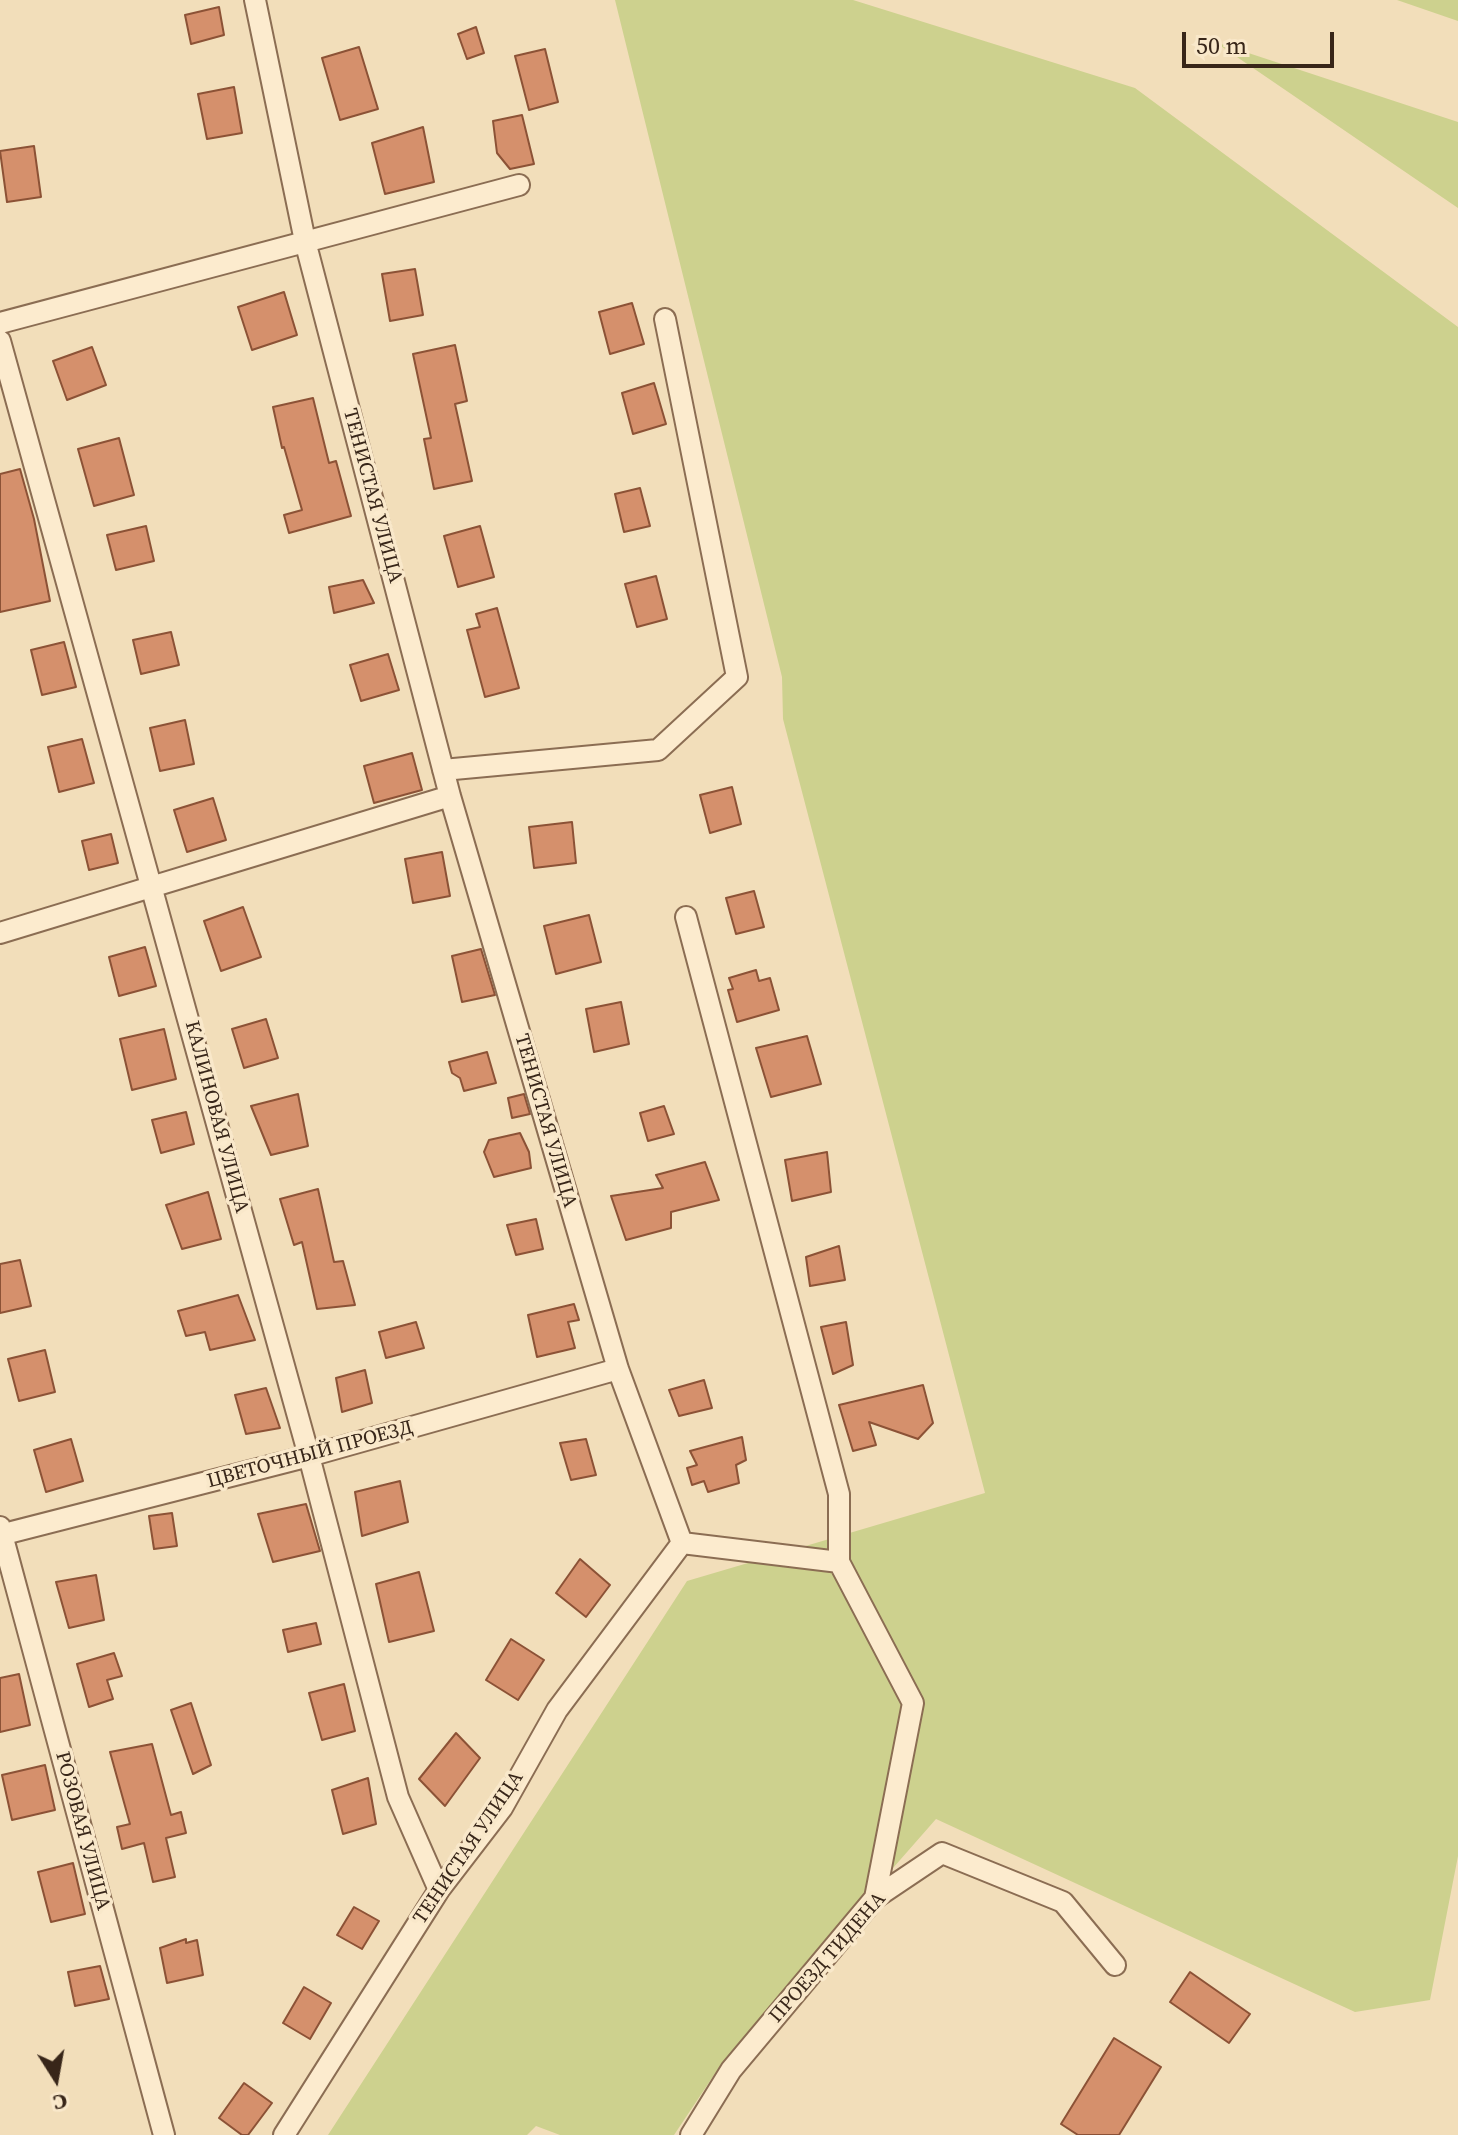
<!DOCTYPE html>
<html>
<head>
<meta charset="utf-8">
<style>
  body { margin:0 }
  #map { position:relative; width:1458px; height:2135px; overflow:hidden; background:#f2deba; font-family:"Source Serif 4",serif }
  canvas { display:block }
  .north { position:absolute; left:16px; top:2039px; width:80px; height:80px; -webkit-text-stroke:6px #f9e8ca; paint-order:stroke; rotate:169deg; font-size:22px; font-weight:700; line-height:32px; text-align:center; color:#382619 }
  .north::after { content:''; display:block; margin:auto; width:28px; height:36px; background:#382619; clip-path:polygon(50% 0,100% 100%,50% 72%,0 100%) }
  .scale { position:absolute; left:1182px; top:32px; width:152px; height:36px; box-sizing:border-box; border:4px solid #382619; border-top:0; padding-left:10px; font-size:24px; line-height:28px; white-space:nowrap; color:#382619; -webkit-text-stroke:6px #f9e8ca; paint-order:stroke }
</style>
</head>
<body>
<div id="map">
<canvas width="1458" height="2135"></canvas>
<div class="north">С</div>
<div class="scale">50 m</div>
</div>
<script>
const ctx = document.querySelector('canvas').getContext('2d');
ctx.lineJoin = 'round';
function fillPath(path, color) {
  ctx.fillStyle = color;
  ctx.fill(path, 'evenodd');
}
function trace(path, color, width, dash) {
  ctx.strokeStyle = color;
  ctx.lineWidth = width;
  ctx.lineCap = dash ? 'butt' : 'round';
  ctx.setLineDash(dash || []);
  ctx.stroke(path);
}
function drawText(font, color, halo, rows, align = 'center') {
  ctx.font = font + ' "Source Serif 4",serif';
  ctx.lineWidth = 7;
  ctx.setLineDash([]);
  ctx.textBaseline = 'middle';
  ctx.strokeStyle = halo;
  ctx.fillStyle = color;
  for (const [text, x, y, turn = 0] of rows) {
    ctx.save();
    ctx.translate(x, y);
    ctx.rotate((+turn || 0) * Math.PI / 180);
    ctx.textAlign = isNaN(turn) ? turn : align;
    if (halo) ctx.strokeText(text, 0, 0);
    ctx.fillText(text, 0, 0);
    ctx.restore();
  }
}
fillPath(new Path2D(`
  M 615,0 L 853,0 L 1135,88 L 1458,327 L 1458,1856 L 1430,2000 L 1355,2012 L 936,1819 L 722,2063 L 674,2135 L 560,2135 L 536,2126 L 527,2135 L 328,2135 L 687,1581 L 985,1493 L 783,719 L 782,677 Z
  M 1397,0 L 1458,0 L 1458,21 Z
  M 1215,42 L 1458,122 L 1458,208 Z`), '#cdd18e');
const building = new Path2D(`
  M 219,7 L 224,35 L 191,44 L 185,15 Z
  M 476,27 L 484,53 L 467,59 L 458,34 Z
  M 359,47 L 378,109 L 340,120 L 322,58 Z
  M 545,49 L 558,102 L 529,110 L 515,56 Z
  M 234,87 L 242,133 L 207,139 L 198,94 Z
  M 522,115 L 534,164 L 510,169 L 497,153 L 493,121 Z
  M 423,127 L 434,182 L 385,194 L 372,143 Z
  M 34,146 L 41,197 L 7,202 L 0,151 Z
  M 415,269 L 423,315 L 390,321 L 382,274 Z
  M 284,292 L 297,335 L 252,350 L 238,307 Z
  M 632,303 L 644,344 L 610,354 L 599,312 Z
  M 455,345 L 467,401 L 455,404 L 472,481 L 434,489 L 424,439 L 431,438 L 413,354 Z
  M 92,347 L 106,385 L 67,400 L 53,361 Z
  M 654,383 L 666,424 L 633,434 L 622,393 Z
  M 313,398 L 329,463 L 336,461 L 351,516 L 289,533 L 284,515 L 302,510 L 284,447 L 282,448 L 273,407 Z
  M 119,438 L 134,495 L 94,506 L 78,449 Z
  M 20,469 L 34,519 L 50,601 L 0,612 L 0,474 Z
  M 640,488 L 650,526 L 624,532 L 615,494 Z
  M 146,526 L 154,561 L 116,570 L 107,535 Z
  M 480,526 L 494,577 L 458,587 L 444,536 Z
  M 656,576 L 667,619 L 637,627 L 625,584 Z
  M 363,580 L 374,603 L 334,613 L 329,587 Z
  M 497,608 L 519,688 L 485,697 L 467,630 L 480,627 L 476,614 Z
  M 171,632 L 179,665 L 141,674 L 133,640 Z
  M 64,642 L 76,687 L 42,695 L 31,650 Z
  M 388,654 L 399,690 L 361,701 L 350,665 Z
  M 185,720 L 194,764 L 160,771 L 150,728 Z
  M 82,739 L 94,783 L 59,792 L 48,747 Z
  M 412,753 L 422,790 L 374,803 L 364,766 Z
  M 732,787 L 741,824 L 710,833 L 700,795 Z
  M 213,798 L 226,840 L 187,852 L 174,810 Z
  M 572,822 L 576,863 L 534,868 L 529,827 Z
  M 111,834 L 118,863 L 89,870 L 82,841 Z
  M 442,852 L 450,896 L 413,903 L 405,859 Z
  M 754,891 L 764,927 L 736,934 L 726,898 Z
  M 243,907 L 261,957 L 221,971 L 204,921 Z
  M 589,915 L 601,962 L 556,974 L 544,926 Z
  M 145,947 L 156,986 L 119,996 L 109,957 Z
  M 481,949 L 495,995 L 462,1002 L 452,956 Z
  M 756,970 L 759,981 L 770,978 L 779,1010 L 737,1022 L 728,990 L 733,989 L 729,978 Z
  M 621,1002 L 629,1044 L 594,1052 L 586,1009 Z
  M 266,1019 L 278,1058 L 244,1068 L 232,1029 Z
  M 164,1029 L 176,1079 L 132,1090 L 120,1039 Z
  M 807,1036 L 821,1084 L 771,1097 L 756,1048 Z
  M 487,1052 L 496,1083 L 464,1091 L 460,1078 L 452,1073 L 449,1062 Z
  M 298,1094 L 308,1146 L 271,1155 L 251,1106 Z
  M 524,1094 L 530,1114 L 512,1118 L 508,1098 Z
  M 664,1106 L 674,1134 L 648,1141 L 640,1113 Z
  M 186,1112 L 194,1144 L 161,1153 L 152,1120 Z
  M 520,1133 L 529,1152 L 531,1168 L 494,1177 L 484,1152 L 489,1140 Z
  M 827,1152 L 831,1192 L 792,1201 L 785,1160 Z
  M 705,1162 L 719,1200 L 671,1212 L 671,1228 L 626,1240 L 611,1196 L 663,1188 L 656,1175 Z
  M 318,1189 L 334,1262 L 343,1261 L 355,1305 L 317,1309 L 302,1242 L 294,1245 L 280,1199 Z
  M 208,1192 L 221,1239 L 182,1249 L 166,1205 Z
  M 536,1219 L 543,1249 L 516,1255 L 507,1225 Z
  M 839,1246 L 845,1280 L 810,1286 L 806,1257 Z
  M 20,1260 L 31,1306 L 0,1313 L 0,1264 Z
  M 238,1295 L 255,1340 L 210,1350 L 205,1332 L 186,1336 L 178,1311 Z
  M 574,1304 L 579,1320 L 568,1322 L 575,1348 L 537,1357 L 528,1315 Z
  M 416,1322 L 424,1348 L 386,1358 L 379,1332 Z
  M 846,1322 L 853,1365 L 833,1374 L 821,1327 Z
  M 45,1350 L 55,1392 L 19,1401 L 8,1359 Z
  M 365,1370 L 372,1403 L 342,1412 L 336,1378 Z
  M 704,1380 L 712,1408 L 679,1416 L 669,1390 Z
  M 923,1385 L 933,1423 L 918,1439 L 869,1422 L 876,1445 L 853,1451 L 839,1405 Z
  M 266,1388 L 280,1428 L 246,1434 L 235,1395 Z
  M 742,1437 L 746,1460 L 736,1465 L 739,1483 L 708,1492 L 704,1481 L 692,1485 L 687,1468 L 697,1465 L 690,1451 Z
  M 71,1439 L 83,1481 L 46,1492 L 34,1450 Z
  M 586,1439 L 596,1475 L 571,1480 L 560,1443 Z
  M 400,1481 L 408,1522 L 362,1536 L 355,1492 Z
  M 306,1504 L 320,1551 L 273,1562 L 258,1514 Z
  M 172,1513 L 177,1546 L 154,1549 L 149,1516 Z
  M 580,1559 L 610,1585 L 586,1617 L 556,1593 Z
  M 419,1572 L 434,1631 L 389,1642 L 376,1584 Z
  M 96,1575 L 104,1620 L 69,1628 L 56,1582 Z
  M 316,1623 L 321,1644 L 288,1652 L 283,1630 Z
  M 511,1639 L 544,1660 L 518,1700 L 486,1680 Z
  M 114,1653 L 122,1676 L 107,1680 L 113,1699 L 89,1707 L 77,1664 Z
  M 19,1674 L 30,1725 L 0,1732 L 0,1678 Z
  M 344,1684 L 355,1731 L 322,1740 L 309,1693 Z
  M 191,1703 L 211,1765 L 193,1774 L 171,1710 Z
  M 456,1733 L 480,1758 L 445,1806 L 419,1779 Z
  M 152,1744 L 171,1815 L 181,1812 L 186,1833 L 166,1838 L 175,1877 L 153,1882 L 144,1843 L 122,1849 L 117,1827 L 130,1824 L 110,1752 Z
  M 45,1765 L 55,1810 L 12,1820 L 2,1775 Z
  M 368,1778 L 376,1824 L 343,1834 L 332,1790 Z
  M 73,1863 L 85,1914 L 51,1922 L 38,1872 Z
  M 354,1907 L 379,1921 L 362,1949 L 337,1935 Z
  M 186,1939 L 186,1943 L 197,1940 L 203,1975 L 167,1983 L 160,1948 Z
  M 100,1966 L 109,1999 L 75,2006 L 68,1972 Z
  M 1190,1972 L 1250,2014 L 1229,2043 L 1170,2002 Z
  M 304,1987 L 331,2003 L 310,2039 L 283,2023 Z
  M 1114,2038 L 1161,2067 L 1119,2135 L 1078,2135 L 1061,2124 Z
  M 244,2083 L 272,2103 L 248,2135 L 242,2135 L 219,2118 Z`);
fillPath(building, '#d5906c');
trace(building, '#8c5236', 2);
const street = new Path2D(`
  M 255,0 L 305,241 L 450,796 L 618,1369 L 682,1543
  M 0,323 L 519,185
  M 0,341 L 309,1456 L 398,1797 L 439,1890
  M 443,770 L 658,750 L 737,677 L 665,319
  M 686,917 L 839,1494 L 839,1562
  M 0,933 L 450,796
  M 0,1527 L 164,2135
  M 0,1535 L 309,1456 L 618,1369
  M 682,1543 L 839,1562 L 913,1703 L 875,1898
  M 284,2135 L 439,1890 L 502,1808 L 557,1710 L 682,1543
  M 691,2135 L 731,2070 L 875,1898 L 942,1853 L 1063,1902 L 1115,1965`);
trace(street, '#8b6d53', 24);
trace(street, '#fcebce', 20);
drawText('20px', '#382619', '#f9e8ca', [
  ["ТЕНИСТАЯ УЛИЦА",372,496,75],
  ["КАЛИНОВАЯ УЛИЦА",216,1117,75],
  ["ТЕНИСТАЯ УЛИЦА",545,1121,74],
  ["ЦВЕТОЧНЫЙ ПРОЕЗД",310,1455,-15],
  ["РОЗОВАЯ УЛИЦА",82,1831,75],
  ["ТЕНИСТАЯ УЛИЦА",469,1848,-56],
  ["ПРОЕЗД ТИДЕНА",828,1958,-49]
]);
</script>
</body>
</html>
